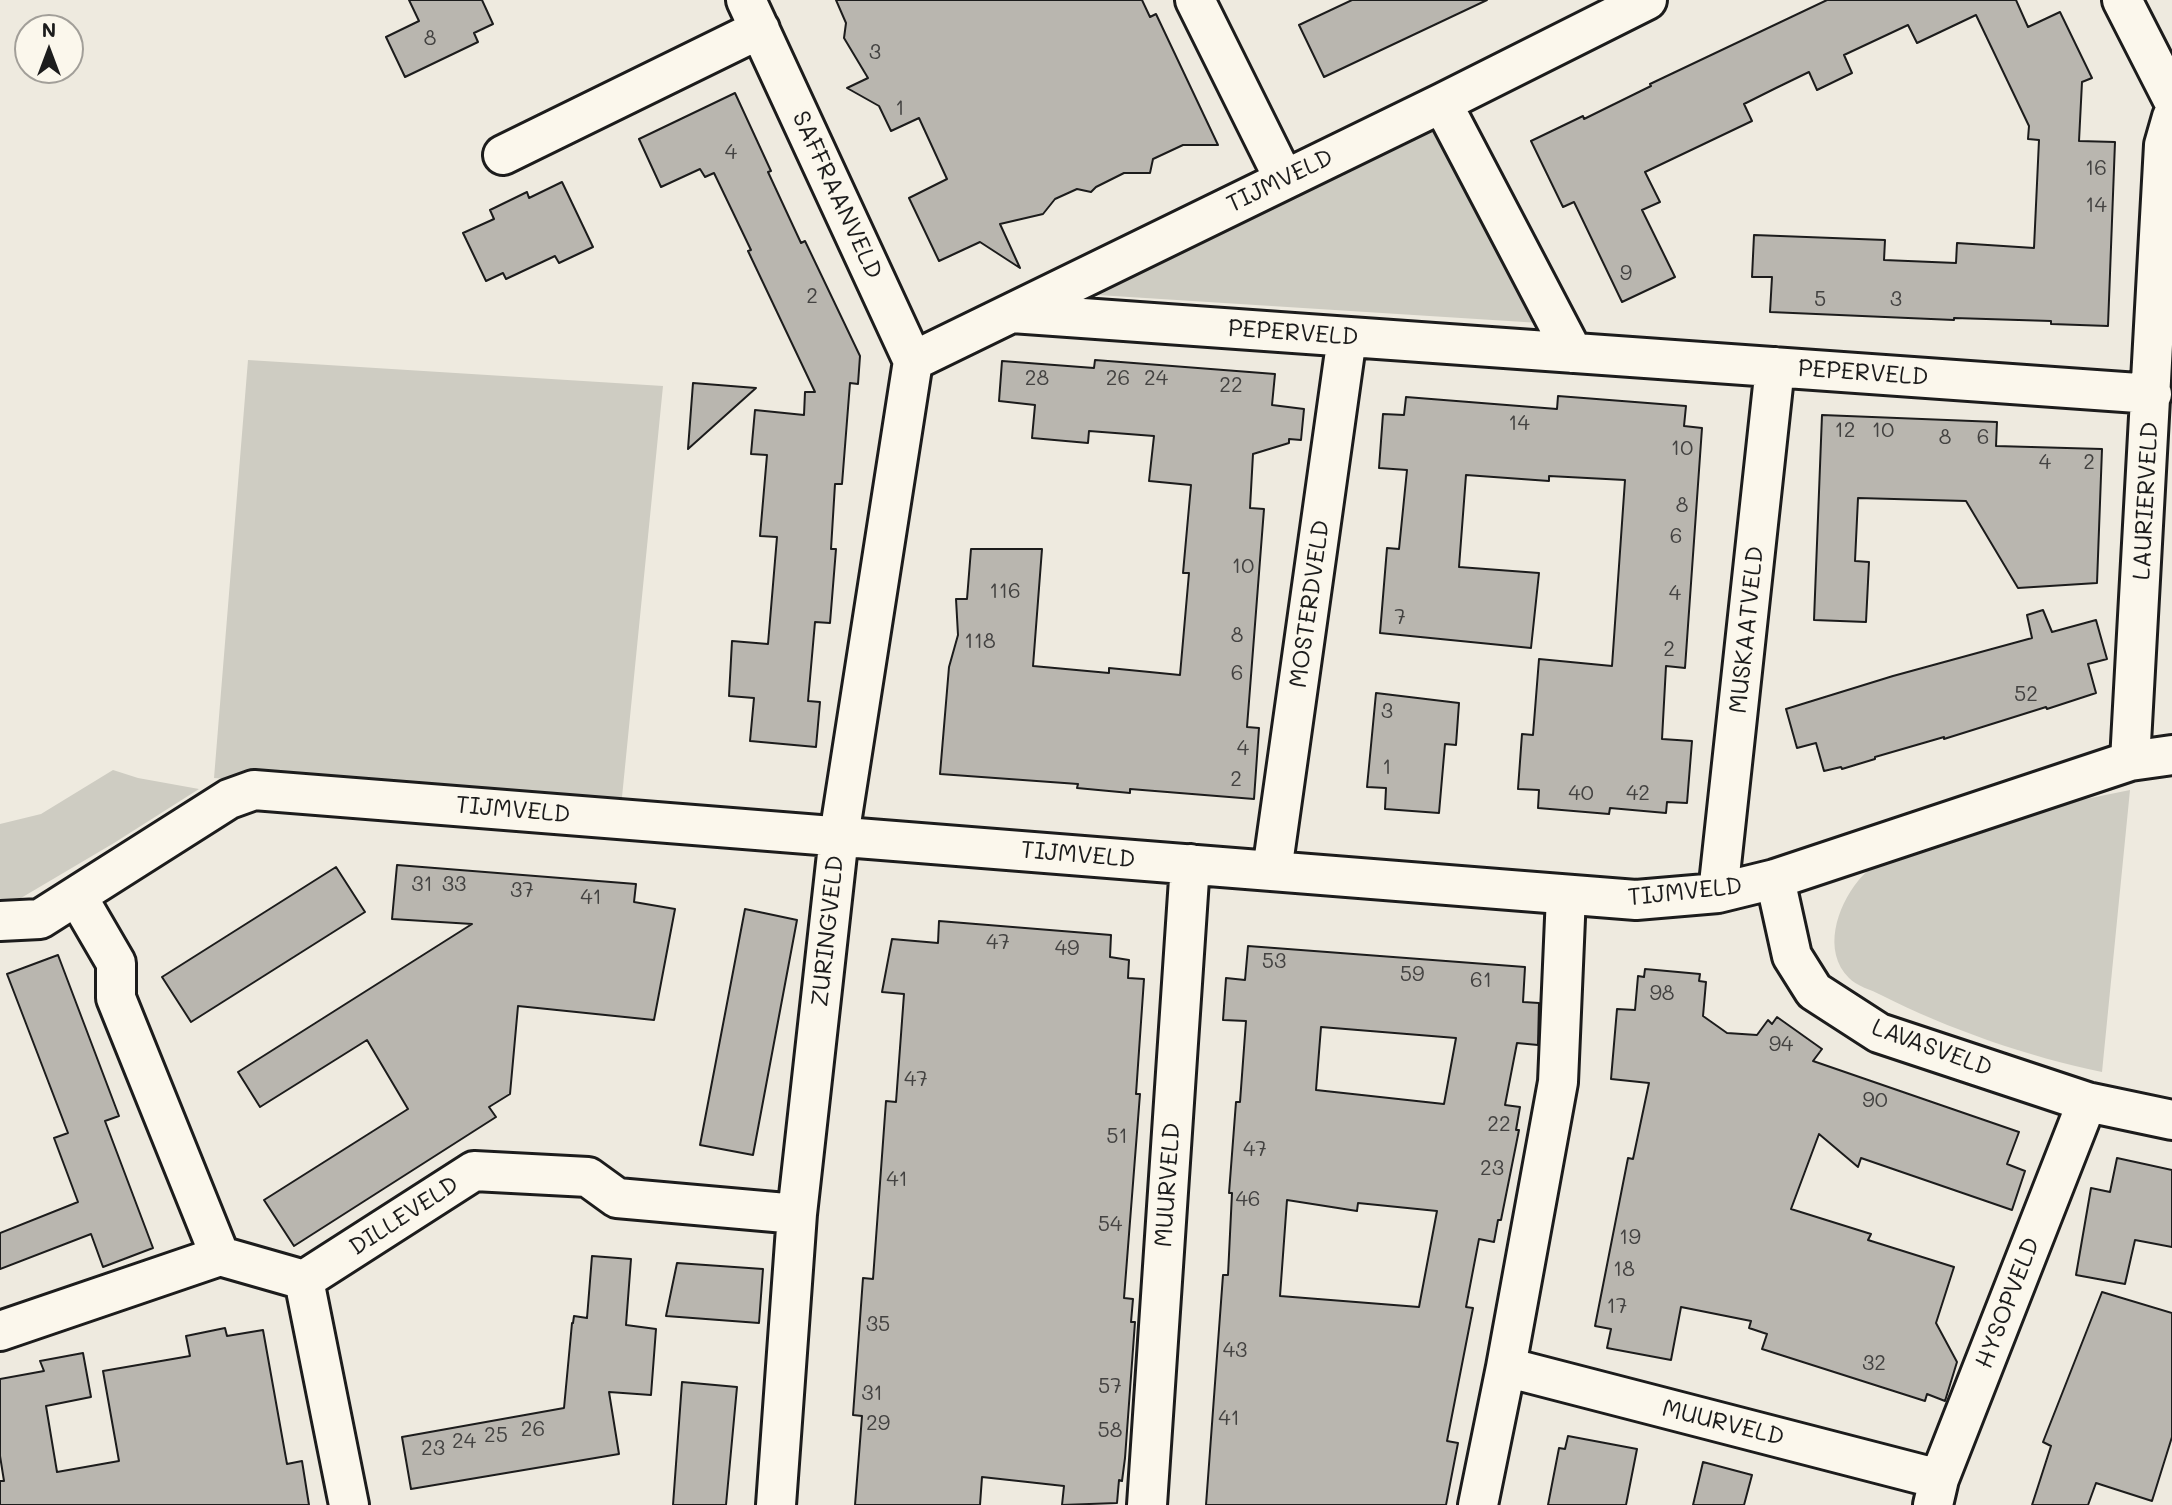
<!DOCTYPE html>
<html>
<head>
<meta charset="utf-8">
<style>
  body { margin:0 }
  #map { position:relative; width:2172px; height:1505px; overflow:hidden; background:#eeeadf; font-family:Mali,sans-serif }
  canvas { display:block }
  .north { position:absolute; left:14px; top:14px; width:70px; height:70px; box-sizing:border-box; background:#fbf7ec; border:2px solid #a29f99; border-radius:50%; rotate:0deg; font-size:19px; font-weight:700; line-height:28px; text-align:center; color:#1c1c1c }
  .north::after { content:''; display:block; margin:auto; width:24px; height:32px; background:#1c1c1c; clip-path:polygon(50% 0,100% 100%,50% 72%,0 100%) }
</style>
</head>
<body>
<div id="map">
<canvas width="2172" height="1505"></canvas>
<div class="north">N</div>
</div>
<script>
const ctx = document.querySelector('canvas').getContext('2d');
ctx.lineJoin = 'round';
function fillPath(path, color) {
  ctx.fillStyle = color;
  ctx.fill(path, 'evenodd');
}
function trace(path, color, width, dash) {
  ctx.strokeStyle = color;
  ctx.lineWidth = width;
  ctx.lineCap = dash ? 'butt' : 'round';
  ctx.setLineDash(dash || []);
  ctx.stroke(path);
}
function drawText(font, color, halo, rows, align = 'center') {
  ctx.font = font + ' Mali,sans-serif';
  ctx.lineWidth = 6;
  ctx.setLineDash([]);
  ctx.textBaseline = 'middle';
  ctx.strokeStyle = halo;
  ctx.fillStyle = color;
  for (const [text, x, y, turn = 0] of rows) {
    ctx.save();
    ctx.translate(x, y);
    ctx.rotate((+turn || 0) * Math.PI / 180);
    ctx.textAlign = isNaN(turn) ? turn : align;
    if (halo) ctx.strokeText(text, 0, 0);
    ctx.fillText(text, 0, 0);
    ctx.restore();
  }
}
fillPath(new Path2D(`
  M 1423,115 L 1540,323 L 1082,294 Z
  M 248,360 L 663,386 L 621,807 L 214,778 Z
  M 113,770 L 138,778 L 199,789 L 114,843 L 21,898 L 0,900 L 0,824 L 41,814 Z
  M 2130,790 L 2102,1072 C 2029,1057 1948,1029 1881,995 C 1872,990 1856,986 1849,978 C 1822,951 1837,907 1858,881 C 1864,873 1874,866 1881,859 L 2076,801 Z`), '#ceccc2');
const building = new Path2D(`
  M 409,0 L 482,0 L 493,24 L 474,33 L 478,42 L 405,77 L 386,37 L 419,21 Z
  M 836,0 L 1142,0 L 1150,17 L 1156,14 L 1218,145 L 1183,145 L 1153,159 L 1150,173 L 1124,173 L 1096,187 L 1091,192 L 1077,189 L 1055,199 L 1043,214 L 1000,224 L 1020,268 L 980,242 L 939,261 L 909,198 L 947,179 L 919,118 L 891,131 L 879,106 L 847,88 L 868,78 L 844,38 L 846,23 Z
  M 1352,0 L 1487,0 L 1324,77 L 1299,25 Z
  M 1827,0 L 2016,0 L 2028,27 L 2060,12 L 2092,78 L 2082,82 L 2079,141 L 2115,142 L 2108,326 L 2051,324 L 2051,321 L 1954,318 L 1954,320 L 1770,312 L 1772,277 L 1752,277 L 1754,235 L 1885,240 L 1884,260 L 1956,263 L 1957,243 L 2034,248 L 2039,140 L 2028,139 L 2029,126 L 1976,15 L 1917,43 L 1908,25 L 1844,55 L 1852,73 L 1817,90 L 1809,72 L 1776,88 L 1744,104 L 1752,121 L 1645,172 L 1660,202 L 1642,210 L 1675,277 L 1622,302 L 1574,202 L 1563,207 L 1531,141 L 1583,116 L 1584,119 L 1651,86 L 1650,84 Z
  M 735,93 L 771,171 L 768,172 L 801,243 L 805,241 L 860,356 L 858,384 L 850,383 L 842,484 L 835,484 L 831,549 L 836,549 L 830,623 L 815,622 L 808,701 L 820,702 L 816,747 L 750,741 L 754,698 L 729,696 L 732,641 L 768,644 L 777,537 L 760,536 L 767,455 L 751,454 L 755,410 L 804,415 L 805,392 L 815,392 L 748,251 L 751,250 L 714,173 L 705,177 L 700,169 L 661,187 L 639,139 Z
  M 562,182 L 593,247 L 559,263 L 555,256 L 506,279 L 503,273 L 486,281 L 463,233 L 494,219 L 490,210 L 527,192 L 529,198 Z
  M 1095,360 L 1275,374 L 1272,405 L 1304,409 L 1301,440 L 1289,439 L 1289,443 L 1253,454 L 1250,508 L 1264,509 L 1247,727 L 1259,728 L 1254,799 L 1130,789 L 1130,793 L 1077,788 L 1078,784 L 940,774 L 949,667 L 958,635 L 956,599 L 967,599 L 971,549 L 1042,549 L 1033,666 L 1109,673 L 1109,668 L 1180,675 L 1189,573 L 1183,573 L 1191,485 L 1149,481 L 1154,436 L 1089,431 L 1088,443 L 1032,438 L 1035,405 L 999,401 L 1002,361 L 1094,368 Z
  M 693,383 L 756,388 L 688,449 Z
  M 1558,396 L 1686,406 L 1684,426 L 1702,428 L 1685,668 L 1666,666 L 1662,739 L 1692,741 L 1687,803 L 1667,802 L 1666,813 L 1610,808 L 1609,814 L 1538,808 L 1539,790 L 1518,789 L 1522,734 L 1533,735 L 1539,659 L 1612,666 L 1625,480 L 1549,476 L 1549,481 L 1466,475 L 1459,567 L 1539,573 L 1531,648 L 1380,633 L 1387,548 L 1399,549 L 1407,470 L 1379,468 L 1383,414 L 1404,415 L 1406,397 L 1557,409 Z
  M 1822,415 L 1997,422 L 1996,446 L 2102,449 L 2097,583 L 2018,588 L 1966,501 L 1858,498 L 1855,561 L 1869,562 L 1866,622 L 1814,620 Z
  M 2043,610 L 2052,632 L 2096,620 L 2107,659 L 2088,664 L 2096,693 L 2047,709 L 2046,707 L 1944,739 L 1944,737 L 1875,757 L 1875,759 L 1842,769 L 1841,767 L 1824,771 L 1816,743 L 1797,748 L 1786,709 L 1893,676 L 2032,638 L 2027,615 Z
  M 1376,693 L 1459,703 L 1456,745 L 1445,744 L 1439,813 L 1385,809 L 1386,788 L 1367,787 Z
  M 397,865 L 636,884 L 634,902 L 675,909 L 654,1020 L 518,1006 L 510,1094 L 489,1107 L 496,1117 L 294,1246 L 264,1200 L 408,1109 L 367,1040 L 260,1107 L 238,1072 L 472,924 L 392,919 Z
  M 336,867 L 365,912 L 191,1022 L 162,977 Z
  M 745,909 L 797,920 L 753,1155 L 700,1145 Z
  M 939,921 L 1111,935 L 1110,957 L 1129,960 L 1128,978 L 1144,979 L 1136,1094 L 1140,1094 L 1124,1298 L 1133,1299 L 1131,1322 L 1135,1322 L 1125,1458 L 1122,1481 L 1119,1480 L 1117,1503 L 1062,1505 L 1064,1486 L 982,1477 L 980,1505 L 855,1505 L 862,1416 L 853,1415 L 863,1278 L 873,1279 L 886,1101 L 896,1102 L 904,994 L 882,992 L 892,939 L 938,943 Z
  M 1248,946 L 1525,967 L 1523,1002 L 1539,1003 L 1538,1045 L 1517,1043 L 1505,1105 L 1520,1107 L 1516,1130 L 1519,1130 L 1501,1220 L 1498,1220 L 1494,1242 L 1479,1239 L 1466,1307 L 1473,1308 L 1447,1441 L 1458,1443 L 1446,1505 L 1206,1505 L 1223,1275 L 1228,1275 L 1232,1193 L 1229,1193 L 1236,1102 L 1240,1102 L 1246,1021 L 1223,1020 L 1226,978 L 1245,980 ZM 1321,1027 L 1456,1038 L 1444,1104 L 1316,1090 ZM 1287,1200 L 1357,1211 L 1358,1203 L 1437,1211 L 1419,1307 L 1280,1296 Z
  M 58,955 L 119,1116 L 105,1121 L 153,1248 L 103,1267 L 91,1234 L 0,1269 L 0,1233 L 78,1202 L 54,1138 L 68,1133 L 7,974 Z
  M 1645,969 L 1700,974 L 1699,981 L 1706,982 L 1703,1016 L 1727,1033 L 1757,1035 L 1768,1020 L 1772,1024 L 1777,1017 L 1822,1049 L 1813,1061 L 2019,1132 L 2007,1164 L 2025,1171 L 2012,1210 L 1861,1158 L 1858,1167 L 1819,1134 L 1791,1209 L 1871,1234 L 1868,1240 L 1954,1267 L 1936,1323 L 1957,1362 L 1945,1401 L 1927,1394 L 1925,1401 L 1762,1349 L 1767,1334 L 1749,1328 L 1751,1321 L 1681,1307 L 1671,1360 L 1607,1348 L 1611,1329 L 1595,1326 L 1628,1158 L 1633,1159 L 1649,1083 L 1611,1079 L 1617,1009 L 1635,1010 L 1638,976 L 1644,977 Z
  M 2117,1158 L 2172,1170 L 2172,1247 L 2135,1240 L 2125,1284 L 2076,1275 L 2091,1188 L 2110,1192 Z
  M 592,1256 L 631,1259 L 626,1325 L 656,1329 L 651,1395 L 609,1392 L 619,1454 L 411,1489 L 402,1437 L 564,1408 L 572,1323 L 573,1323 L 574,1316 L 587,1318 Z
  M 677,1263 L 763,1269 L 759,1323 L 666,1316 Z
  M 2102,1292 L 2172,1313 L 2172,1437 L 2152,1501 L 2096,1483 L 2088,1505 L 2032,1505 L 2051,1446 L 2043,1442 Z
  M 225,1328 L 227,1336 L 263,1330 L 287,1464 L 302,1461 L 309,1505 L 0,1505 L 0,1481 L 4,1481 L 0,1456 L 0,1379 L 44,1371 L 40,1361 L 83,1353 L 91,1397 L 46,1406 L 57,1472 L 119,1461 L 103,1371 L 190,1356 L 186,1336 Z
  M 682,1382 L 737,1387 L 726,1505 L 673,1505 Z
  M 1568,1436 L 1637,1449 L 1626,1505 L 1548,1505 L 1559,1448 L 1565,1449 Z
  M 1703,1462 L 1752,1475 L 1744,1505 L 1693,1505 Z`);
fillPath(building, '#b9b6af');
trace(building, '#1c1c1c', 2);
const street = new Path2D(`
  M 746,0 L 913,361
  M 1195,0 L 1284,179
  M 2122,0 L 2172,98
  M 1442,103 L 1573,353
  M 503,155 L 760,29
  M 1012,313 L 2152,394
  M 913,361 L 1442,103 L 1647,0
  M 2130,761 L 2164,145 L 2172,117
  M 1272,871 L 1347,337
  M 1775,879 L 1792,956 L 1814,991 L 1879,1033 L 2087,1102 L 2172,1120
  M 1718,893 L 1775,367
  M 77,896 L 116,963 L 116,998 L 220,1256
  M 0,921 L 40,919 L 229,799 L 254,790 L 1636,900 L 1718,893 L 1775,879 L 2130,761 L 2172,755
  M 304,1280 L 349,1505
  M 0,1331 L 220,1256 L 304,1280 L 474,1171 L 588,1177 L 617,1198 L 797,1214
  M 1506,1367 L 1939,1479
  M 776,1505 L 797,1214 L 839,836 L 913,361
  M 1147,1505 L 1190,864
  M 1478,1505 L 1506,1367 L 1558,1082 L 1566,895
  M 1933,1505 L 1939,1479 L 2087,1102`);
trace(street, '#1c1c1c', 44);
trace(street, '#fbf7ec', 38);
drawText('21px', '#434241', null, [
  ["8",430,39],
  ["3",875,53],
  ["1",900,109],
  ["4",731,153],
  ["16",2096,169],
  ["14",2096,206],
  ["9",1626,274],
  ["2",812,297],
  ["5",1820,300],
  ["3",1896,300],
  ["28",1037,379],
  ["26",1118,379],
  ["24",1156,379],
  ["22",1231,386],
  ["14",1519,424],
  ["12",1845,431],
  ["10",1883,431],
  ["8",1945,438],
  ["6",1983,438],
  ["10",1682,449],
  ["4",2045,463],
  ["2",2089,463],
  ["8",1682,506],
  ["6",1676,537],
  ["10",1243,567],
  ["116",1005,592],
  ["4",1675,594],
  ["7",1400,618],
  ["8",1237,636],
  ["118",980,642],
  ["2",1669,650],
  ["6",1237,674],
  ["52",2026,695],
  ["3",1387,712],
  ["4",1243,749],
  ["1",1387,768],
  ["2",1236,780],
  ["40",1581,794],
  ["42",1638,794],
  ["31",422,885],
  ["33",454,885],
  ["37",522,891],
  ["41",591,898],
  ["47",998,943],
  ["49",1067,949],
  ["53",1274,962],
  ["59",1412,975],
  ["61",1481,981],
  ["98",1662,994],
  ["94",1781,1045],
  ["47",916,1080],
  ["90",1875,1101],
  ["22",1499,1125],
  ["51",1117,1137],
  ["47",1255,1150],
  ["23",1492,1169],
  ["41",897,1180],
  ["46",1248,1200],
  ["54",1110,1225],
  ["19",1630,1238],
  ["18",1624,1270],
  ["17",1617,1307],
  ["35",878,1325],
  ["43",1235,1351],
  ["32",1874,1364],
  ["57",1110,1387],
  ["31",872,1394],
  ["41",1229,1419],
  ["29",878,1424],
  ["26",533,1430],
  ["58",1110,1431],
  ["25",496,1436],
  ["24",464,1442],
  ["23",433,1449]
]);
drawText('24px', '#1c1c1c', '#fbf7ec', [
  ["TIJMVELD",1280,181,-26],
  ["SAFFRAANVELD",837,195,65],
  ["PEPERVELD",1293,333,4],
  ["PEPERVELD",1863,373,4],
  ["LAURIERVELD",2146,501,-87],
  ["MOSTERDVELD",1310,604,-82],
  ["MUSKAATVELD",1747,630,-84],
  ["TIJMVELD",513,810,5],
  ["TIJMVELD",1078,855,5],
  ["TIJMVELD",1685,892,-6],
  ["ZURINGVELD",828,931,-84],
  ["LAVASVELD",1932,1048,20],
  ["MUURVELD",1168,1185,-86],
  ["DILLEVELD",404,1216,-33],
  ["HYSOPVELD",2008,1303,-69],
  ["MUURVELD",1723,1423,14]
]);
</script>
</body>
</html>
